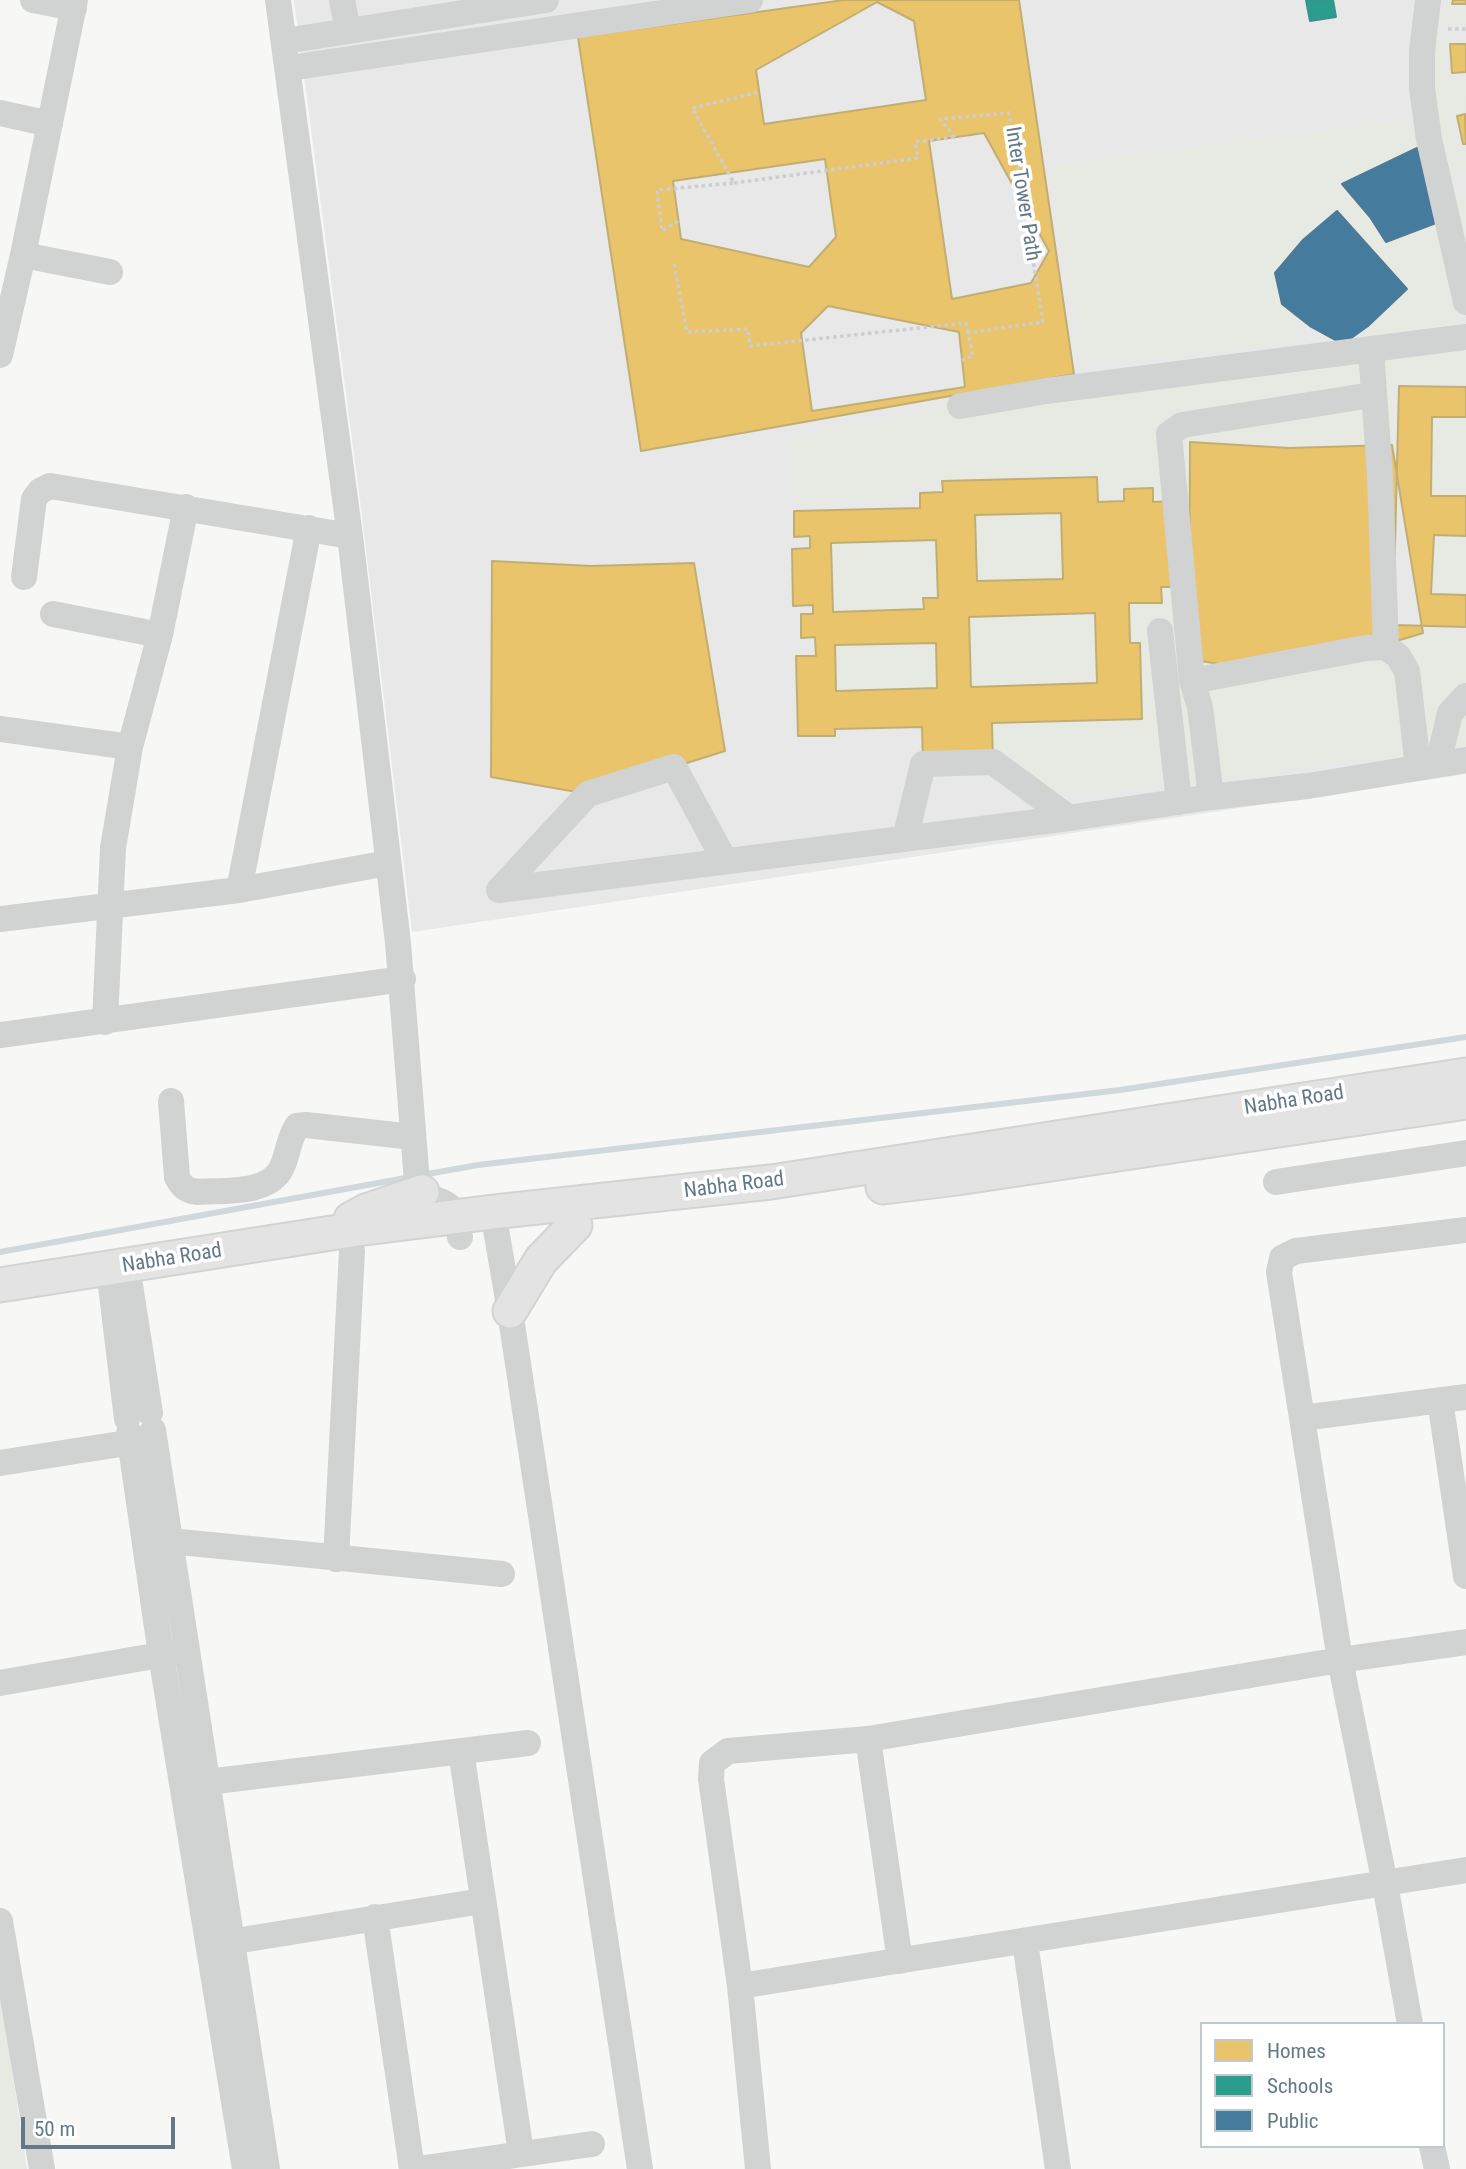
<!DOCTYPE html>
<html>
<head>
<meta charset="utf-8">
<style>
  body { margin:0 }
  #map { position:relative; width:1466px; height:2169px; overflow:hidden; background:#f7f7f5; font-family:"Roboto Condensed",sans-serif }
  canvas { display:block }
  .legend { position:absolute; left:1200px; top:2022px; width:245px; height:126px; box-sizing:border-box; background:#fff; border:2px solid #c1c9d0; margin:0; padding:9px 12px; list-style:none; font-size:21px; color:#637989 }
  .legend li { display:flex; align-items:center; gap:14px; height:35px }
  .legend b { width:35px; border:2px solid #c1c9d0 }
  .scale { position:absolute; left:21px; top:2117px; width:154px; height:32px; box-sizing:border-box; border:4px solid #637989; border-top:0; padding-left:9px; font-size:21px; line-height:24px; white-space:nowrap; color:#637989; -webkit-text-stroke:5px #fff; paint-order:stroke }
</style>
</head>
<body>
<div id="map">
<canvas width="1466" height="2169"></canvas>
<ul class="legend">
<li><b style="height:19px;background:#e9c46a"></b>Homes</li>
<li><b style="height:19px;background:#2a9d8f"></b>Schools</li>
<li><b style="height:19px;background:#457b9d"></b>Public</li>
</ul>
<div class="scale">50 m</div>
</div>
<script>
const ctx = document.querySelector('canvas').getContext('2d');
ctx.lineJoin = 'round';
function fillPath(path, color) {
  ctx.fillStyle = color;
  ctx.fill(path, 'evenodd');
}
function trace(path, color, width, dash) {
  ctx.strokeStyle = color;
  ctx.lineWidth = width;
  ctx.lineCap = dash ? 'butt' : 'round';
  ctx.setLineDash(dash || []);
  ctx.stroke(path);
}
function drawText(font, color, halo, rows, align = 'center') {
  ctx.font = font + ' "Roboto Condensed",sans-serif';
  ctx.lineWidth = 7;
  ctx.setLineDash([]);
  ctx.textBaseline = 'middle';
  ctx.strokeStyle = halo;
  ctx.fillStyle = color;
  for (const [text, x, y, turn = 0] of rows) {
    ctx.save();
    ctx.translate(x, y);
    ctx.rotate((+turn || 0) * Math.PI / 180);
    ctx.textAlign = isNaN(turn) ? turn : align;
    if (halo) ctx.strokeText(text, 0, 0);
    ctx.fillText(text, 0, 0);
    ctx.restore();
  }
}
fillPath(new Path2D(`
  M 294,0 L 1466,0 L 1466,774 L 412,932 L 360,500 Z`), '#e7e8e7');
fillPath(new Path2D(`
  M 1436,0 L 1449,0 L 1449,7 L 1466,9 L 1466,22 L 1434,18 Z
  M 1432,37 L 1454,37 L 1450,44 L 1452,78 L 1466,76 L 1465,114 L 1450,117 L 1457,140 L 1466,144 L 1466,171 L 1448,179 L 1437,169 Z
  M 1411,120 L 1417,148 L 1425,170 L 1457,325 L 1343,344 L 1337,211 L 1303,240 L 1275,273 L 1282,304 L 1292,312 L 1301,344 L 1083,363 L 1049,166 Z
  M 1466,193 L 1466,242 L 1455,199 Z
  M 1466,345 L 1466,384 L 1398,382 L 1395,363 L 1385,623 L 1395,633 L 1466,634 L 1466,748 L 1059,796 L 993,753 L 992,723 L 1141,719 L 1140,643 L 1130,643 L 1129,603 L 1161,603 L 1170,502 L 1153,502 L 1153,488 L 1124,489 L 1098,502 L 1097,477 L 942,481 L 912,488 L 912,500 L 795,503 L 788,438 L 960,406 Z
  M 1432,417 L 1466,417 L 1466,496 L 1431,496 Z
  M 1061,513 L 1063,579 L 977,581 L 975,515 Z
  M 1434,535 L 1466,536 L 1466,595 L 1431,594 Z
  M 936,540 L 938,598 L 923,598 L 924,609 L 833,612 L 831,543 Z
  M 1095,613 L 1097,683 L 971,687 L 969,617 Z
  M 936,643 L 937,688 L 836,691 L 835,645 Z
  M 0,1990 L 27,2169 L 0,2169 Z`), '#e6eae3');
const homes = new Path2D(`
  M 844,0 L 1019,0 L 1074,374 L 641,451 L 578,37 Z
  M 1453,0 L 1466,0 L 1466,4 L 1452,4 Z
  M 877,2 L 914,21 L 926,100 L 764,124 L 756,70 Z
  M 1450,44 L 1466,44 L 1466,72 L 1452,73 Z
  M 1465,114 L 1466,144 L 1463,144 L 1457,116 Z
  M 984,133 L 1049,251 L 1031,283 L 952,299 L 929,141 Z
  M 825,159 L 836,237 L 809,267 L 681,239 L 673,181 Z
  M 828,306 L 959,332 L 965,387 L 812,411 L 801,333 Z
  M 1399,386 L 1466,387 L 1466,417 L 1432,417 L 1431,496 L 1466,496 L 1466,536 L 1434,535 L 1431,594 L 1466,595 L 1466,627 L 1393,625 Z
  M 1190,442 L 1289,448 L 1392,445 L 1423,633 L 1285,675 L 1189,659 Z
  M 1097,477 L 1098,502 L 1124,501 L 1124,489 L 1153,488 L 1153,502 L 1170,501 L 1172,587 L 1161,587 L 1162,603 L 1129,603 L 1130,643 L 1140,643 L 1142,719 L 992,723 L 993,762 L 923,764 L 922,727 L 835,729 L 835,736 L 798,736 L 796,656 L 816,656 L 815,637 L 801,638 L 801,614 L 813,614 L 813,605 L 793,606 L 792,549 L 810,548 L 810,536 L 794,537 L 794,511 L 920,508 L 920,493 L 943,492 L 942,481 ZM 1061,513 L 1063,579 L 977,581 L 975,515 ZM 936,540 L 938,598 L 923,598 L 924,609 L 833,612 L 831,543 ZM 1095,613 L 1097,683 L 971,687 L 969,617 ZM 936,643 L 937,688 L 836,691 L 835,645 Z
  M 492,561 L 591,566 L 694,563 L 725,751 L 588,794 L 491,777 Z`);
fillPath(homes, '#e9c46a');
trace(homes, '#c1ae73', 2);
const schools = new Path2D(`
  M 1306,0 L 1333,0 L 1336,17 L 1310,21 Z`);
fillPath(schools, '#2a9d8f');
trace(schools, '#3b928d', 2);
const public = new Path2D(`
  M 1417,148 L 1436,223 L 1386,242 L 1370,217 L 1342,184 Z
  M 1337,211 L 1407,289 L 1368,326 L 1343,344 L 1310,326 L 1282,304 L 1275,273 L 1303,240 Z`);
fillPath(public, '#457b9d');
trace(public, '#4e7a97', 2);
trace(new Path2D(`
  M 422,1175 L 478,1165 L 1120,1090 L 1466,1037
  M 0,1252 L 411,1177`), '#cfd8da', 6);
const major = new Path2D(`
  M 883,1187 L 957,1178 L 1466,1102
  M 351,1219 L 366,1211 L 422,1192
  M 0,1285 L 357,1229 L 493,1212 L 771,1182 L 1466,1075
  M 510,1311 L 541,1260 L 575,1225`);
trace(major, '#d2d4d4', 37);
trace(new Path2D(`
  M 1448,29 L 1466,29
  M 955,137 L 940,119 L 1009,113 L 1043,322 L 968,333 L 973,356 L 962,360
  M 734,183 L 918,158 L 915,142 L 955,137
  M 678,221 L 662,231 L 657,190 L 734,183 L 692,108 L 759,92
  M 674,264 L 687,332 L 748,329 L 750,346 L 966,323 L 968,333`), '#cccecf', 3.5, [3.5, 3.5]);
trace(new Path2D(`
  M 33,0 L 74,8
  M 278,0 L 350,536 L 398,943 L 417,1182 C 428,1205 440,1195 452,1209 C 457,1216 458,1228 460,1237
  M 342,0 L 348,31
  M 1428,0 L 1422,52 L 1422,88 L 1429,139 L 1466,302
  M 285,41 L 546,0
  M 289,68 L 750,0
  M 0,113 L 50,124
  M 23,255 L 110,272
  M 1371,350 L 1380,476 L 1386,647 L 1398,656 L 1407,671 L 1418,767
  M 0,355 L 23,255 L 75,0
  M 960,406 L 1046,391 L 1466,337
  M 24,577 L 34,499 L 40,491 L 50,486 L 350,536
  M 53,614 L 160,635
  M 1160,631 L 1179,802
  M 1192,681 L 1366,648 L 1386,647
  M 0,729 L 130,747
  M 1438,764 L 1450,713 L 1466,696
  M 1211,797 L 1200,707 L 1192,681 L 1169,434 L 1182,425 L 1372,395
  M 905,839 L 923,764 L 993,762 L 1069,818
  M 239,890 L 309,528
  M 499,890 L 1069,818 L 1211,797 L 1308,786 L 1466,760
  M 499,890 L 588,794 L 674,767 L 725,861
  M 0,919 L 239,890 L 388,863
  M 105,1022 L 113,848 L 130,747 L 160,635 L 186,507
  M 0,1035 L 403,979
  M 171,1101 L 177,1177 C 182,1187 186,1190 197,1192 C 222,1190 270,1195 282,1167 C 288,1154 289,1138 297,1126 L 306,1125 L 413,1137
  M 1276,1182 L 1466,1153
  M 493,1212 L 510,1311 L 640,2169
  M 127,1266 L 150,1413
  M 106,1269 L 111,1286 L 127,1419
  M 1440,1400 L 1466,1576
  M 1302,1418 L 1466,1397
  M 153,1430 L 267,2169
  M 129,1433 L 161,1655 L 245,2169
  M 0,1463 L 146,1440
  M 170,1541 L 502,1574
  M 336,1559 L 352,1251
  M 0,1683 L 177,1652
  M 868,1739 L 900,1961
  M 461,1751 L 521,2153
  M 191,1784 L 528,1743
  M 375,1917 L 412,2169
  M 0,1921 L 42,2169
  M 1025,1942 L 1058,2169
  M 217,1944 L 482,1901
  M 740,1986 L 1466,1870
  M 1410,2024 L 1385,1884 L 1340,1660 L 1279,1272 L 1282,1258 L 1296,1251 L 1466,1230
  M 1432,2146 L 1437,2169
  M 418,2169 L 592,2144
  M 758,2169 L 740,1986 L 711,1779 L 712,1763 L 728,1751 L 868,1739 L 1340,1660 L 1466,1642`), '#d1d2d2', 26);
trace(major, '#e3e3e3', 33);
drawText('21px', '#637989', '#fff', [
  ["Inter Tower Path",1022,194,81],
  ["Nabha Road",1294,1101,-9],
  ["Nabha Road",734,1186,-7],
  ["Nabha Road",172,1259,-9]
]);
</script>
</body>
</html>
